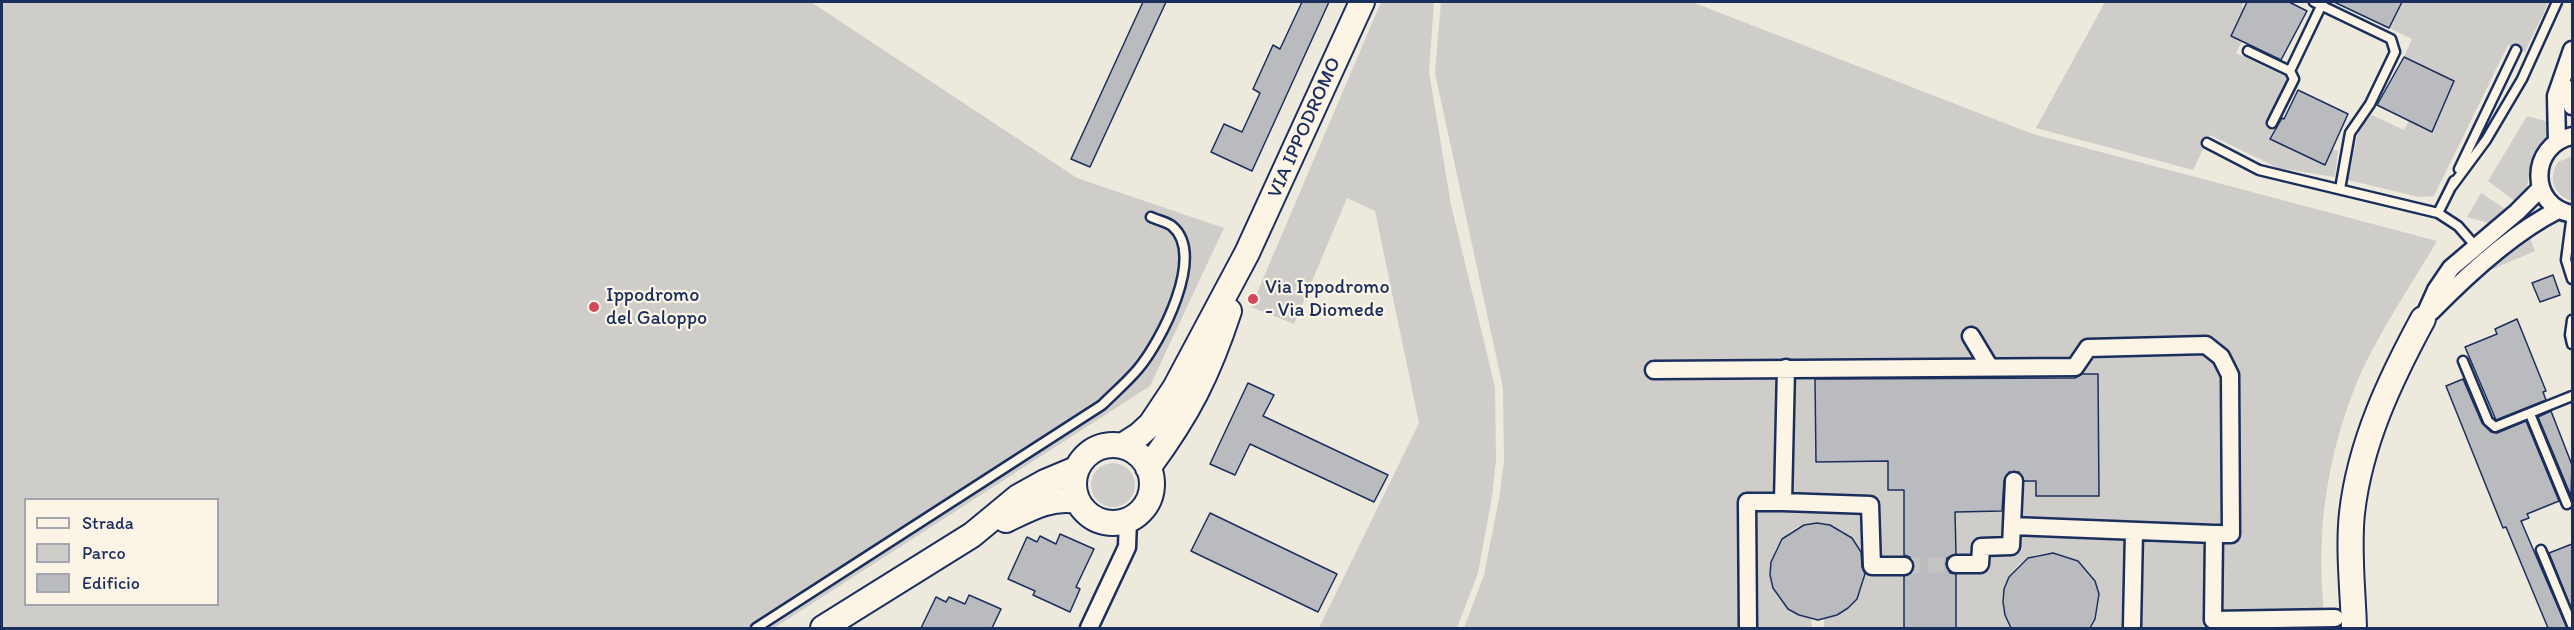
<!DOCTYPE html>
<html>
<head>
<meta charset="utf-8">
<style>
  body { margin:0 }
  #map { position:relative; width:2574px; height:630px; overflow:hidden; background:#eee9dd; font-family:Itim,sans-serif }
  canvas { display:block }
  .frame { position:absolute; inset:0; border:3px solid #1b2f5e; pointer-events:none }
  .legend { position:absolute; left:24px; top:498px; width:195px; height:108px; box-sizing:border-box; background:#fcf5e5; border:2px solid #a2a6af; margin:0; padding:8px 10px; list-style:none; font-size:18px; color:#1b2f5e }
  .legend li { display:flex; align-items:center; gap:12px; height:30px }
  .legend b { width:30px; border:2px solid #a2a6af }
</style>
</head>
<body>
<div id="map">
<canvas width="2574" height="630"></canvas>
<div class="frame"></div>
<ul class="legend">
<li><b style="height:8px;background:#fcf5e5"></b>Strada</li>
<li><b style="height:16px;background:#cfcdca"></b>Parco</li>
<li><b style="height:16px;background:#babbbe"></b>Edificio</li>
</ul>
</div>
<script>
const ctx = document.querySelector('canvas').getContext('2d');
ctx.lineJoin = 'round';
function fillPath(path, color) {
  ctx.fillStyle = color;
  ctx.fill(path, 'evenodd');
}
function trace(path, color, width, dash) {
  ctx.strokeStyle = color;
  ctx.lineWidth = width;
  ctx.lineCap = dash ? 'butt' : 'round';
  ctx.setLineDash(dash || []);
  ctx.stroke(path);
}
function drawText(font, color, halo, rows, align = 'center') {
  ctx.font = font + ' Itim,sans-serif';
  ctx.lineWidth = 4.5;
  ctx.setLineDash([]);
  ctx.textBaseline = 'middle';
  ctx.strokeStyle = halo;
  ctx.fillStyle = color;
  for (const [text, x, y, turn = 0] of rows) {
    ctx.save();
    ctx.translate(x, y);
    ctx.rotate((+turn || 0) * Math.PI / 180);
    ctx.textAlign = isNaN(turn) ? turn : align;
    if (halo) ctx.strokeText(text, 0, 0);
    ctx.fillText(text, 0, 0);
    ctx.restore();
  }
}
fillPath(new Path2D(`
  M 2,2 L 811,2 L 1077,178 L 1224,228 L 1150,386 L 774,628 L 2,628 ZM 26,500 L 218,500 L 218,604 L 26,604 Z
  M 1381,2 L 1434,2 L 1429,72 L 1451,205 L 1495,387 L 1496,460 L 1492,497 L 1478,573 L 1457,628 L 1319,628 L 1419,423 L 1375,211 L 1347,198 L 1294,324 L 1251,307 Z
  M 1441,2 L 1692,2 L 2033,134 L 2437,241 C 2414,280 2388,319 2367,360 C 2341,413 2325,478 2322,537 C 2320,567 2323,598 2324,628 L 2090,628 C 2126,565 2033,520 2006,584 C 2000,599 2003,615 2012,628 L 1956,628 L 1955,512 L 2005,511 L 2006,481 L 2036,481 L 2037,496 L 2099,496 L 2098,374 L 1815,377 L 1816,462 L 1888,461 L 1888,490 L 1904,490 L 1904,628 L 1824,628 L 1824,619 C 1854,610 1874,583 1861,552 C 1856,540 1846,532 1835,527 C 1776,502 1738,598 1811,619 L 1812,628 L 1464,628 L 1484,575 L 1499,499 L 1504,462 L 1503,388 L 1435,73 Z
  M 2105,2 L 2244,2 L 2242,7 L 2249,11 L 2241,14 L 2231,35 L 2242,41 L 2236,53 L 2289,78 L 2266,126 L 2274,131 L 2270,139 L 2325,165 L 2333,149 L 2338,151 L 2335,177 L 2278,168 L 2210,135 L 2193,170 L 2036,128 Z
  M 2396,2 L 2549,2 L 2525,52 L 2508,45 L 2434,196 L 2419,197 L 2348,180 L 2359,128 L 2372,115 L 2404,130 L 2409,121 L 2432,131 L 2442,110 L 2436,107 L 2444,104 L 2454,82 L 2404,57 L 2412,39 L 2389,28 L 2400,6 Z
  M 2527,116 L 2549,122 L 2547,140 L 2535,156 L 2529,172 L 2527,188 L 2516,202 L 2488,181 Z
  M 2572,156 L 2572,201 C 2554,195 2547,179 2558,162 Z
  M 2481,193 L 2508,211 L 2492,224 L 2467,217 Z
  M 2529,236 L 2535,251 L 2481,274 Z
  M1091 485a22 22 0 1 1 44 0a22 22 0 1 1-44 0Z`), '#cfcdca');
const building = new Path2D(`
  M 1143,2 L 1166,2 L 1090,167 L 1071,159 Z
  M 1302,2 L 1329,2 L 1252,171 L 1211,152 L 1224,124 L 1242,132 L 1260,93 L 1253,89 L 1273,45 L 1280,49 Z
  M 2247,2 L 2289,2 L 2307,11 L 2281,60 L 2231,36 Z
  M 2334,2 L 2402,2 L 2389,28 Z
  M 2404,57 L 2454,81 L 2432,132 L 2377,105 Z
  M 2298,90 L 2348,114 L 2325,165 L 2270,139 L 2282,118 L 2284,119 Z
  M 2553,275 L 2560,295 L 2540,302 L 2532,283 Z
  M 2517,319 L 2546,391 L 2543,392 L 2546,400 L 2496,420 L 2465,347 L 2497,334 L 2495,329 Z
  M 2082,374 L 2098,374 L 2099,496 L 2036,496 L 2036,481 L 2024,481 L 2019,472 L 2009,472 L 2004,481 L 2002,511 L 1955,512 L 1956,554 L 1947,558 L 1946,565 L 1950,573 L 1956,574 L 1956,628 L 1904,628 L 1904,576 L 1913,572 L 1914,565 L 1910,557 L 1904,555 L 1904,490 L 1888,490 L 1888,461 L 1816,462 L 1815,379 L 2075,378 Z
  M 2463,379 L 2482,423 L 2491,432 L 2497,433 L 2526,421 L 2559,501 L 2527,514 L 2529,518 L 2521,521 L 2567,628 L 2548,628 L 2506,527 L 2503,528 L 2446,386 Z
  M 1248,383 L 1274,395 L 1263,416 L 1388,475 L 1374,502 L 1250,444 L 1235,475 L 1210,464 Z
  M 2551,411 L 2572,465 L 2571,496 L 2538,417 Z
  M 1210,513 L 1337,574 L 1318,612 L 1191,551 Z
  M 1817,523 L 1830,525 L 1852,538 L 1861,552 L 1862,567 L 1865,574 L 1857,599 L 1848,608 L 1837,615 L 1818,620 L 1799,615 L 1788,609 L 1773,588 L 1770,575 L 1771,562 L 1782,539 L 1804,525 Z
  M 1060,534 L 1094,549 L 1076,587 L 1080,589 L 1070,612 L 1033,595 L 1035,591 L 1008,579 L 1027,537 L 1037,542 L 1040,536 L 1056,544 Z
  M 2572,544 L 2572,610 L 2549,553 Z
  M 2053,553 L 2078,561 L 2095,581 L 2099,594 L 2095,619 L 2090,628 L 2011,628 L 2005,615 L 2003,602 L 2004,589 L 2009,577 L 2028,558 Z
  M 969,595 L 1001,609 L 992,628 L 921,628 L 936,597 L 946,602 L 949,597 L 965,604 Z`);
fillPath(building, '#babbbe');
trace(building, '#1b2f5e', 1.5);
trace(new Path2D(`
  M 1904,566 L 1956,564`), '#c4c4c4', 16, [16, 8]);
const lane = new Path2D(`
  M 2314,2 L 2391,39 L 2395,52 L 2370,104 L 2350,133 L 2340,189
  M 2248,51 L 2290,71
  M 2272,123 L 2294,79 L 2290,71 L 2323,2
  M 2207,143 L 2259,170 L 2438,213 L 2458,226 L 2478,249
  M 2459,169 L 2516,50
  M 2452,186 L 2486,140 L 2522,79 L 2557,2
  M 2438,213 L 2454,181
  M 2572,214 L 2566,260 L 2572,279
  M 2572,320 L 2570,335 L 2572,344
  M 2463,361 L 2488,421 L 2495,427 L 2572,396
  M 2530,414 L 2567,504
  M 2541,550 L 2572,625
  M 756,628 L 1102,405 C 1114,393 1127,382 1138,369 C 1160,343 1207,255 1172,226 C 1167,222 1157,220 1151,217`);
const street = new Path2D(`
  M 2572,89 L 2572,106
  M 2572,136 C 2529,145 2528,206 2572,214
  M 2557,142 L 2556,96 L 2572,50
  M 2431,312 C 2467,275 2512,233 2558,210
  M 2423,319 L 2436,290 L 2451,268 L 2517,212 L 2540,189
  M 1971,336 L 1989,366
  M 1786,368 L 1783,502 L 1870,505 L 1872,566 L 1904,566
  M 1654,370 L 2075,367 L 2088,348 L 2206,345 L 2221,357 L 2230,375 L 2231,534 L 2214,534 L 2213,620 L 2335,618
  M 2012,526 L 2214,534
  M 1956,564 L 1980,564 L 1981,547 L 2011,546 L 2014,481
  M 2132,626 L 2134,531
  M 1089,628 L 1127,547 L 1128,520
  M 1748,628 L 1747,502 L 1783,502`);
const secondary = new Path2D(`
  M1074 484a39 39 0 1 1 78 0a39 39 0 1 1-78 0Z
  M 1122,446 L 1139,435 L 1151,424 L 1175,388 L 1247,253 L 1362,2
  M 1148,468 C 1188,414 1208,375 1229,311
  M 1006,520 C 1029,509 1051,496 1077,501
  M 823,628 L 972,535 L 1018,497 L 1045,482 L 1076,469
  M 2354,628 C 2353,591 2348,551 2352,513 C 2360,443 2390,380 2423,319`);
trace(lane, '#1b2f5e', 13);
trace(street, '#1b2f5e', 21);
trace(secondary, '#1b2f5e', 28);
trace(lane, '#fcf5e5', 8);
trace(street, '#fcf5e5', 16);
trace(secondary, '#fcf5e5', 24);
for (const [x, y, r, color] of [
  [1253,299,6,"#d1495b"],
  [594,307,6,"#d1495b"]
]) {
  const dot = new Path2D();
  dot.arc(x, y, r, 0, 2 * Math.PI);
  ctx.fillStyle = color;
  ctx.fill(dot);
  trace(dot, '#fcf5e5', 2);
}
drawText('20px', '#1b2f5e', '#fcf5e5', [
  ["VIA IPPODROMO",1305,128,-66]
]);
drawText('20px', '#1b2f5e', '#fcf5e5', [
  ["Via Ippodromo",1265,288],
  ["- Via Diomede",1265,311],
  ["Ippodromo",606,296],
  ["del Galoppo",606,319]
], 'left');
</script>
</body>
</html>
